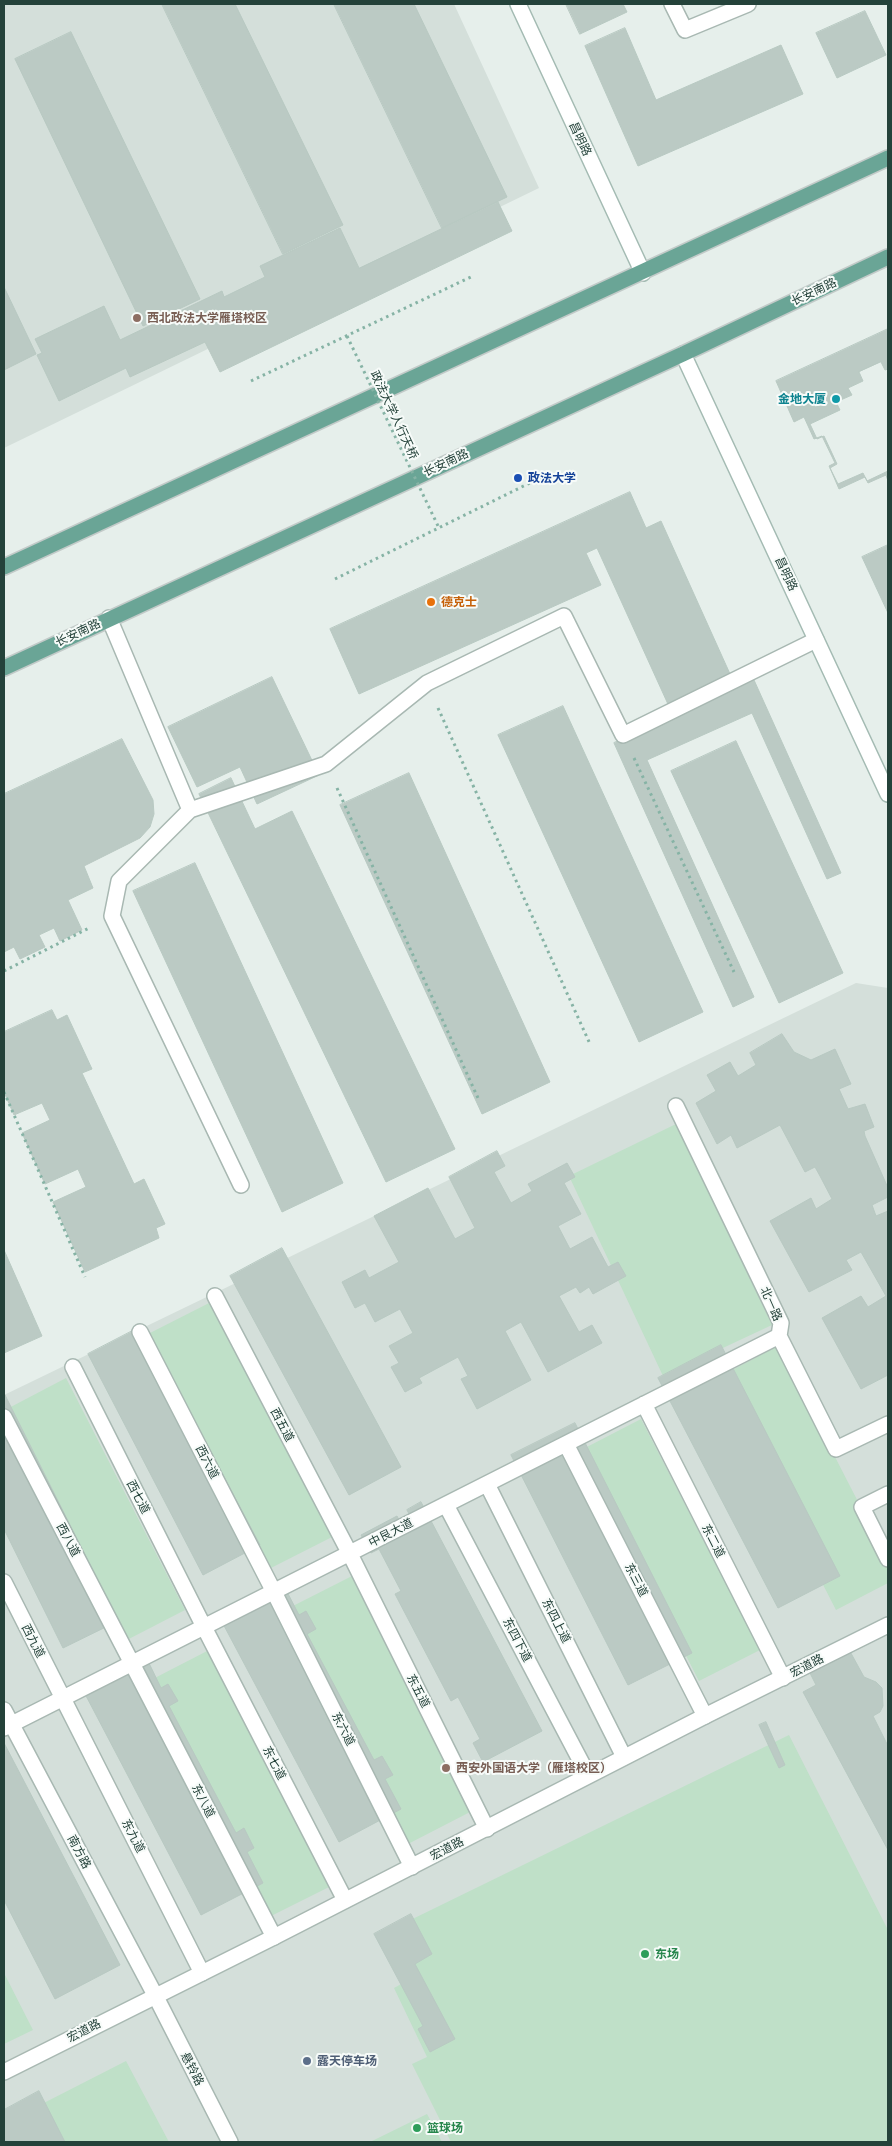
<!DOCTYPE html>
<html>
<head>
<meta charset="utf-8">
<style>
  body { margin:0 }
  #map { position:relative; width:892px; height:2146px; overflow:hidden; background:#e6efeb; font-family:"Public Sans",sans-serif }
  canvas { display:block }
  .frame { position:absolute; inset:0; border:5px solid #24423a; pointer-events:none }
</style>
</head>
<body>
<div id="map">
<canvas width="892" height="2146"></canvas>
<div class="frame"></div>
</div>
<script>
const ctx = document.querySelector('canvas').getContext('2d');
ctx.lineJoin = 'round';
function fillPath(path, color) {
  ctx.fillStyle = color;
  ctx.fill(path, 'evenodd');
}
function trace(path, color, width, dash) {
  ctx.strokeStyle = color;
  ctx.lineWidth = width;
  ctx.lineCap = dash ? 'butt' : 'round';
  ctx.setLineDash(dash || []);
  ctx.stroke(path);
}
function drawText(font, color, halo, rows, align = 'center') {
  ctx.font = font + ' "Public Sans","Noto Sans SC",sans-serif';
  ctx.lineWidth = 4;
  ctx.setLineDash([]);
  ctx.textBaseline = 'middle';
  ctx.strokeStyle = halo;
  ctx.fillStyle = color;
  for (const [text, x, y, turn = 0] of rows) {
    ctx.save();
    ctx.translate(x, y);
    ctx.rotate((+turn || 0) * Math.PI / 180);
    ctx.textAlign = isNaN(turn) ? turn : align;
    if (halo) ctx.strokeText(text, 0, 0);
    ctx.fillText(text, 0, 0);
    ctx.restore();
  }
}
fillPath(new Path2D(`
  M 4,4 L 454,4 L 539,188 L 4,448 Z
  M 856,983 L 888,988 L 888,2142 L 4,2142 L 4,1395 Z`), '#d4dfda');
fillPath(new Path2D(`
  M 676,1124 L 772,1325 L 663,1376 L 569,1176 Z
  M 213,1301 L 334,1536 L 269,1569 L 148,1334 Z
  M 778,1346 L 888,1560 L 888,1583 L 836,1610 L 717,1378 Z
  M 66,1378 L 185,1610 L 123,1642 L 5,1410 Z
  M 641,1419 L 760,1650 L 699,1681 L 581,1450 Z
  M 352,1576 L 472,1811 L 408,1844 L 287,1609 Z
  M 211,1649 L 333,1885 L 267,1918 L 147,1682 Z
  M 789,1735 L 888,1930 L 888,2142 L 451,2142 L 412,2064 L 427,2057 L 394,1988 L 414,1977 L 390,1930 Z
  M 4,1973 L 33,2030 L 4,2044 Z
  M 126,2061 L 169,2142 L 51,2142 L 34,2108 Z
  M 427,2114 L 442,2142 L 370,2142 Z`), '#bfe0c8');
const building = new Path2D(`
  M 162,4 L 235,4 L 343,225 L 283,254 Z
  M 334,4 L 414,4 L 507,197 L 442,228 Z
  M 566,4 L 623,4 L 627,12 L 580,34 Z
  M 865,11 L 886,55 L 837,78 L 816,33 Z
  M 625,28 L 656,100 L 781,45 L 803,94 L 638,166 L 585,46 Z
  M 71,32 L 200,299 L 143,326 L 15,59 Z
  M 498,202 L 512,231 L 220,372 L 205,342 L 130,377 L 126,368 L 59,401 L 37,355 L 42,353 L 35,339 L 104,306 L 120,340 L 222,291 L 224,297 L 265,277 L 260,266 L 340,228 L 359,268 Z
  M 4,287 L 36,354 L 4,370 Z
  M 888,329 L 888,471 L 867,481 L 863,473 L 838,484 L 829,466 L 835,463 L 822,436 L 814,439 L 804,417 L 794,422 L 776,381 Z
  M 881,362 L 885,370 L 888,369 L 888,481 L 886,475 L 868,483 L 865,477 L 839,489 L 830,468 L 837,464 L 824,436 L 817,439 L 810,424 L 840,410 L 836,402 L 852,395 L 848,388 L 863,381 L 859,372 Z
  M 630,492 L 646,528 L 661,521 L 735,685 L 672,713 L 597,548 L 586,553 L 601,585 L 359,694 L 330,629 Z
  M 888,545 L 888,613 L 862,557 Z
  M 272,677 L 319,775 L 257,804 L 240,767 L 197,787 L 168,727 Z
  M 754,680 L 841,873 L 827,879 L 752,713 L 647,760 L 754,997 L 733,1007 L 614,743 Z
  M 563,706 L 703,1012 L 639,1042 L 498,735 Z
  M 122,739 L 153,800 L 154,814 L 150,827 L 140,838 L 84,866 L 93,888 L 68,900 L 82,930 L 60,941 L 54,928 L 39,935 L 45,947 L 20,959 L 14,947 L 4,952 L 4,794 Z
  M 736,741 L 843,973 L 779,1003 L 671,771 Z
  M 409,773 L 550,1082 L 482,1114 L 340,805 Z
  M 231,778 L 255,829 L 292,811 L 455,1149 L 386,1182 L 199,794 Z
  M 195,863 L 343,1183 L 282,1212 L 133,891 Z
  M 52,1010 L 57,1020 L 67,1015 L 92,1069 L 82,1073 L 134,1184 L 144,1179 L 165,1224 L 156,1228 L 159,1238 L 85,1272 L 53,1202 L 86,1187 L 78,1169 L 45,1184 L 22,1133 L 50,1120 L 42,1103 L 14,1115 L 4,1092 L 4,1032 Z
  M 782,1034 L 794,1052 L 811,1060 L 835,1049 L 851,1084 L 839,1089 L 848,1109 L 865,1104 L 874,1127 L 864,1131 L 865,1136 L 888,1188 L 888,1197 L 872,1205 L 876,1216 L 888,1211 L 888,1375 L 861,1389 L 822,1318 L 861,1296 L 868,1307 L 886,1296 L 861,1252 L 846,1260 L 852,1270 L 809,1292 L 770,1221 L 811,1198 L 816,1209 L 832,1199 L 820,1176 L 815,1167 L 805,1172 L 780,1125 L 737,1148 L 731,1135 L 717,1144 L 696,1103 L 716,1091 L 707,1075 L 730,1062 L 738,1076 L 756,1065 L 750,1053 Z
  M 497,1151 L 505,1166 L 494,1172 L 511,1203 L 532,1191 L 528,1184 L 567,1163 L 575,1177 L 564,1183 L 581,1214 L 558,1226 L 570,1249 L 592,1237 L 608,1267 L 618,1262 L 626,1276 L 593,1294 L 589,1287 L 580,1293 L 576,1287 L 559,1296 L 579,1332 L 592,1325 L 602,1343 L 548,1372 L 521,1322 L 505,1331 L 531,1380 L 477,1409 L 461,1379 L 468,1376 L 458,1357 L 419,1378 L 422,1383 L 405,1392 L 391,1367 L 399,1363 L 389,1346 L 413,1333 L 400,1309 L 375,1322 L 365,1303 L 355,1308 L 342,1282 L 365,1270 L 369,1278 L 399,1262 L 374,1216 L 428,1188 L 455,1239 L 475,1228 L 449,1177 Z
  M 282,1248 L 401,1467 L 349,1495 L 230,1276 Z
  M 4,1250 L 42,1336 L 4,1353 Z
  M 144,1325 L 260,1545 L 203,1575 L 88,1354 Z
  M 721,1345 L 840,1576 L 778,1608 L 658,1378 Z
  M 5,1395 L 118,1621 L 63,1648 L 4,1529 Z
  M 575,1423 L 692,1653 L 628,1685 L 511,1455 Z
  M 421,1502 L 542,1731 L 483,1762 L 473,1743 L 480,1739 L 458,1697 L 451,1701 L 395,1594 L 401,1591 L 379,1549 L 371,1553 L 361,1535 L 397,1516 L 406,1534 L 417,1529 L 407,1510 Z
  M 284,1586 L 299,1615 L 306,1611 L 316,1629 L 307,1634 L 374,1760 L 382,1756 L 393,1775 L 385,1779 L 401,1809 L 339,1842 L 221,1620 Z
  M 847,1646 L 864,1677 L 876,1682 L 882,1688 L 883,1706 L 880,1712 L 873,1716 L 887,1744 L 888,1743 L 888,1850 L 803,1692 L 816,1685 L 807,1667 Z
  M 147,1659 L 161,1688 L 168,1684 L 178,1701 L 169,1706 L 236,1833 L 244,1828 L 254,1848 L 247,1852 L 263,1883 L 201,1915 L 84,1692 Z
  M 766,1722 L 785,1765 L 779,1768 L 759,1725 Z
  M 4,1743 L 120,1965 L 55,1999 L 4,1900 Z
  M 411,1914 L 432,1954 L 415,1964 L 455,2039 L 430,2052 L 418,2029 L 423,2026 L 374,1934 Z
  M 39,2091 L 65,2142 L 4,2142 L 4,2110 Z`);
fillPath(building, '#bbcac4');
trace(building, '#b8c9c2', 1);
const lane = new Path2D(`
  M 672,4 L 685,30 L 748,4
  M 109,618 L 190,810
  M 676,1106 L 781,1323 L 779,1336 L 836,1449 L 888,1424
  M 241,1185 L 112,916 L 119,881 L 190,810 L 326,764 L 427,683 L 564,616 L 623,735 L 816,640
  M 215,1296 L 350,1554 L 487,1829
  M 140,1332 L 274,1592 L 412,1867
  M 73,1367 L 204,1627 L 345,1900
  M 644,1404 L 783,1678
  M 4,1417 L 274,1937
  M 566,1444 L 705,1716
  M 487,1484 L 624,1757
  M 888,1494 L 862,1507 L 888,1559
  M 446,1505 L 588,1775
  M 4,1582 L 202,1973
  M 4,1710 L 155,1995 L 230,2142
  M 4,1728 L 779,1336`);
const street = new Path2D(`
  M 4,2072 L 274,1937 L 705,1716 L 888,1625`);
const secondary = new Path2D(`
  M 518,4 L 643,273
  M 683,354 L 888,794`);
const primary = new Path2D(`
  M 4,567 L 888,158
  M 4,668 L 683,354 L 888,257`);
trace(lane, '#a8b8b2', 18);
trace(street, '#a8b8b2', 18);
trace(secondary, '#a4bbb3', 18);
trace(primary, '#c2cac8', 18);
trace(new Path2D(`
  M 251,381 L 473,276
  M 335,579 L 550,473
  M 438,708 L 590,1044
  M 634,758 L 734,972
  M 337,788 L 478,1098
  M 4,971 L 89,928
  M 4,1092 L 85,1277`), '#86b3a5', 3, [2.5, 4]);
trace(lane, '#fff', 15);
trace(street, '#fff', 15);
trace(secondary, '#fff', 15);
trace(primary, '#6aa596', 15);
trace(new Path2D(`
  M 347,336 L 439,528`), '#86b3a5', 3, [2.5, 4]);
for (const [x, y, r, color] of [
  [137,318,5,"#8d6e63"],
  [836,399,5,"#0f9aa8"],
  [518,478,5,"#1a4fb4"],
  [431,602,5,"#e8710a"],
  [446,1768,5,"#8d6e63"],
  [645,1954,5,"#2e9e5b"],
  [307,2061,5,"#5c6f8a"],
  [417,2128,5,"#2e9e5b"]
]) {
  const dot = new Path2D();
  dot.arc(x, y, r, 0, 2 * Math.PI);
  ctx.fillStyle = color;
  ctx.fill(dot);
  trace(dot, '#f7fbf9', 2);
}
drawText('12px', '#24423a', '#f7fbf9', [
  ["昌明路",580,139,65],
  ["长安南路",814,292,-25],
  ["政法大学人行天桥",394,415,65],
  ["长安南路",446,463,-25],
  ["昌明路",786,574,65],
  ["长安南路",78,633,-25],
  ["北一路",771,1304,66],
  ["西五道",282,1425,62],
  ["西六道",207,1462,63],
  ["西七道",138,1497,63],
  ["中艮大道",391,1533,-27],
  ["西八道",68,1540,62],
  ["东二道",713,1541,63],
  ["东三道",636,1580,63],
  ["东四上道",556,1621,63],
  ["东四下道",517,1640,62],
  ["西九道",33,1641,63],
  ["宏道路",807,1666,-27],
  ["东五道",418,1691,63],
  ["东六道",343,1729,63],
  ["东七道",274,1763,63],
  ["东八道",203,1801,63],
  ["东九道",133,1836,63],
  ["宏道路",447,1849,-27],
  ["南方路",79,1852,62],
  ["宏道路",84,2031,-27],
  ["悬铃路",192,2069,63]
]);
drawText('bold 12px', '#785e54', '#f7fbf9', [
  ["西北政法大学雁塔校区",147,318],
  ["西安外国语大学（雁塔校区）",456,1768]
], 'left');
drawText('bold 12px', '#0d838f', '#f7fbf9', [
  ["金地大厦",826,399]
], 'right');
drawText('bold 12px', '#164399', '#f7fbf9', [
  ["政法大学",528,478]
], 'left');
drawText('bold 12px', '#c56008', '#f7fbf9', [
  ["德克士",441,602]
], 'left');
drawText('bold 12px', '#27864d', '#f7fbf9', [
  ["东场",655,1954],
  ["篮球场",427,2128]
], 'left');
drawText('bold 12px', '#4e5e75', '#f7fbf9', [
  ["露天停车场",317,2061]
], 'left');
</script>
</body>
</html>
